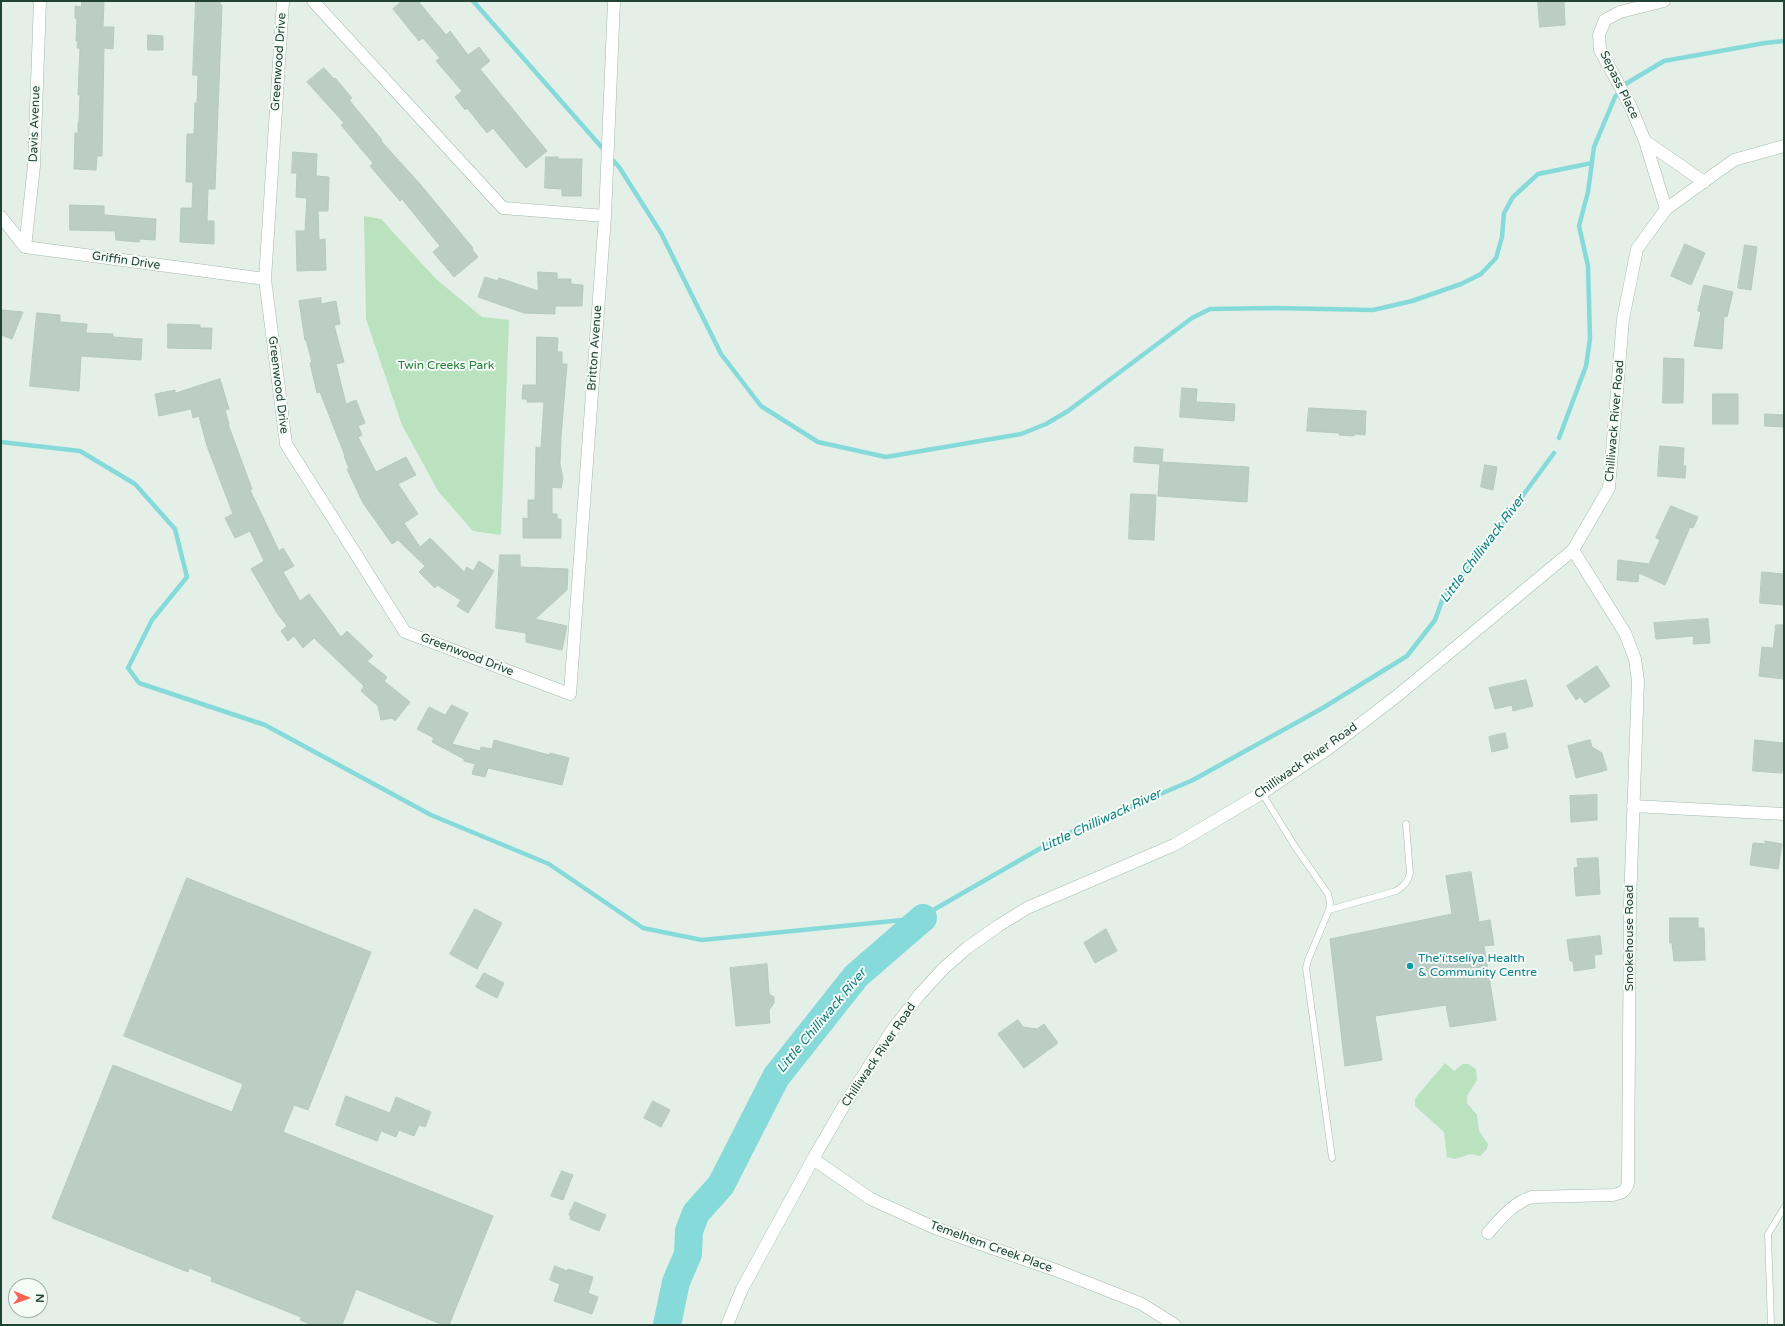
<!DOCTYPE html>
<html>
<head>
<meta charset="utf-8">
<style>
  body { margin:0 }
  #map { position:relative; width:1785px; height:1326px; overflow:hidden; background:#e4efe8; font-family:"Varela Round",sans-serif }
  canvas { display:block }
  .frame { position:absolute; inset:0; border:2px solid #204335; pointer-events:none }
  .north { position:absolute; left:8px; top:1278px; width:40px; height:40px; box-sizing:border-box; background:#f5fbf7; border:1px solid #a0b1a9; border-radius:50%; rotate:92deg; font-size:11px; font-weight:700; line-height:16px; text-align:center; color:#204335 }
  .north::after { content:''; display:block; margin:auto; width:14px; height:18px; background:#ff6252; clip-path:polygon(50% 0,100% 100%,50% 72%,0 100%) }
</style>
</head>
<body>
<div id="map">
<canvas width="1785" height="1326"></canvas>
<div class="frame"></div>
<div class="north">N</div>
</div>
<script>
const ctx = document.querySelector('canvas').getContext('2d');
ctx.lineJoin = 'round';
function fillPath(path, color) {
  ctx.fillStyle = color;
  ctx.fill(path, 'evenodd');
}
function trace(path, color, width, dash) {
  ctx.strokeStyle = color;
  ctx.lineWidth = width;
  ctx.lineCap = dash ? 'butt' : 'round';
  ctx.setLineDash(dash || []);
  ctx.stroke(path);
}
function drawText(font, color, halo, rows, align = 'center') {
  ctx.font = font + ' "Varela Round",sans-serif';
  ctx.lineWidth = 4;
  ctx.setLineDash([]);
  ctx.textBaseline = 'middle';
  ctx.strokeStyle = halo;
  ctx.fillStyle = color;
  for (const [text, x, y, turn = 0] of rows) {
    ctx.save();
    ctx.translate(x, y);
    ctx.rotate((+turn || 0) * Math.PI / 180);
    ctx.textAlign = isNaN(turn) ? turn : align;
    if (halo) ctx.strokeText(text, 0, 0);
    ctx.fillText(text, 0, 0);
    ctx.restore();
  }
}
fillPath(new Path2D(`
  M 364,216 L 381,219 L 436,279 L 482,317 L 509,320 L 501,535 L 473,531 L 438,491 L 402,425 L 366,319 Z
  M 1445,1063 L 1454,1071 L 1463,1064 L 1468,1064 L 1476,1069 L 1477,1080 L 1467,1096 L 1467,1103 L 1477,1115 L 1479,1131 L 1488,1144 L 1487,1149 L 1480,1156 L 1470,1154 L 1455,1159 L 1447,1157 L 1444,1132 L 1415,1106 L 1415,1100 L 1417,1096 Z`), '#bae2bf');
trace(new Path2D(`
  M 473,1 L 605,151
  M 610,157 L 619,167 L 661,233 L 721,354 L 761,406 L 818,442 L 886,457 L 1021,434 L 1046,424 L 1068,411 L 1192,318 L 1210,309 L 1274,308 L 1373,310 L 1412,301 L 1461,284 L 1481,274 L 1496,258 L 1502,237 L 1504,213 L 1513,197 L 1538,174 L 1592,163
  M 1559,438 L 1586,366 L 1590,339 L 1588,266 L 1579,226 L 1588,192 L 1594,147 L 1615,97 L 1627,83 L 1664,61 L 1765,43 L 1784,41
  M 1,442 L 80,451 L 135,484 L 175,529 L 187,577 L 152,620 L 128,668 L 139,683 L 265,725 L 431,815 L 549,864 L 643,928 L 702,940 L 923,918 L 935,909 L 1060,837 L 1193,780 L 1321,709 L 1407,656 L 1435,620 L 1443,598 L 1480,554 L 1554,453`), '#86dada', 4.5);
trace(new Path2D(`
  M 667,1325 L 676,1282 L 688,1254 L 689,1231 L 696,1213 L 721,1185 L 776,1077 L 856,976 L 923,918`), '#86dada', 28);
const building = new Path2D(`
  M 82,1 L 104,1 L 103,27 L 114,27 L 113,49 L 104,48 L 102,156 L 97,156 L 96,170 L 74,169 L 75,133 L 78,133 L 78,123 L 79,123 L 80,95 L 78,95 L 80,48 L 77,48 L 78,41 L 76,41 L 77,19 L 75,18 L 75,6 L 81,7 Z
  M 196,1 L 220,1 L 220,5 L 222,5 L 215,189 L 208,189 L 207,221 L 214,221 L 214,244 L 180,242 L 181,208 L 192,208 L 193,182 L 186,182 L 187,134 L 194,134 L 195,103 L 197,103 L 198,75 L 193,75 Z
  M 402,1 L 418,1 L 446,35 L 450,31 L 468,55 L 479,47 L 490,61 L 480,69 L 547,151 L 526,168 L 493,128 L 487,133 L 467,108 L 465,110 L 455,97 L 462,91 L 436,61 L 440,58 L 423,38 L 419,41 L 393,9 Z
  M 1538,1 L 1564,1 L 1565,25 L 1540,27 Z
  M 148,35 L 163,36 L 163,50 L 148,50 Z
  M 324,68 L 334,79 L 335,78 L 352,98 L 349,100 L 382,140 L 381,141 L 420,184 L 473,248 L 472,249 L 478,257 L 454,277 L 433,252 L 440,246 L 402,199 L 400,201 L 370,166 L 373,163 L 341,125 L 344,123 L 307,82 Z
  M 293,152 L 317,154 L 316,176 L 329,177 L 328,211 L 318,211 L 319,240 L 325,239 L 326,270 L 297,271 L 296,231 L 305,231 L 307,198 L 296,197 L 297,173 L 292,173 Z
  M 546,157 L 558,157 L 558,159 L 582,159 L 581,196 L 562,196 L 562,189 L 545,188 Z
  M 70,205 L 104,206 L 104,215 L 156,219 L 155,240 L 140,239 L 139,242 L 116,240 L 115,231 L 70,230 Z
  M 1685,244 L 1705,253 L 1691,285 L 1671,276 Z
  M 1745,245 L 1757,247 L 1751,290 L 1738,288 Z
  M 538,272 L 557,273 L 557,279 L 571,279 L 571,284 L 583,285 L 582,306 L 555,306 L 555,314 L 524,313 L 478,297 L 485,277 L 498,281 L 499,278 L 538,291 Z
  M 1704,285 L 1733,292 L 1727,317 L 1724,316 L 1722,349 L 1694,346 L 1701,312 L 1698,311 Z
  M 321,298 L 321,304 L 336,301 L 340,324 L 334,325 L 344,362 L 336,364 L 346,404 L 356,400 L 365,423 L 358,426 L 362,435 L 358,437 L 376,472 L 406,457 L 416,475 L 398,484 L 418,514 L 404,523 L 420,547 L 430,538 L 464,572 L 467,567 L 473,571 L 479,561 L 494,571 L 468,613 L 457,606 L 461,600 L 437,585 L 435,588 L 419,572 L 425,566 L 398,540 L 392,544 L 363,503 L 347,469 L 349,468 L 344,456 L 345,456 L 320,392 L 317,393 L 310,363 L 312,362 L 306,340 L 305,340 L 299,301 Z
  M 1,310 L 23,312 L 12,339 L 1,335 Z
  M 37,313 L 60,315 L 60,322 L 87,324 L 86,333 L 113,334 L 113,337 L 142,339 L 141,360 L 81,356 L 79,391 L 30,386 Z
  M 168,324 L 200,325 L 200,328 L 212,328 L 211,349 L 168,348 Z
  M 537,337 L 558,338 L 557,352 L 562,352 L 562,364 L 567,364 L 561,437 L 560,464 L 563,479 L 561,488 L 552,487 L 552,514 L 557,514 L 557,519 L 561,519 L 561,538 L 523,538 L 523,518 L 528,519 L 528,500 L 535,500 L 536,447 L 541,448 L 544,402 L 527,402 L 527,399 L 522,399 L 523,385 L 536,385 Z
  M 1664,358 L 1684,359 L 1683,403 L 1663,403 Z
  M 220,379 L 229,409 L 225,410 L 229,424 L 228,424 L 252,489 L 250,490 L 279,551 L 283,548 L 294,566 L 283,572 L 300,601 L 309,594 L 341,637 L 347,631 L 373,656 L 367,661 L 387,677 L 384,681 L 410,702 L 395,721 L 392,718 L 381,720 L 378,706 L 361,691 L 364,686 L 314,638 L 303,648 L 294,636 L 288,641 L 281,631 L 287,626 L 277,613 L 251,569 L 264,561 L 250,531 L 235,538 L 225,518 L 233,514 L 207,446 L 199,416 L 193,418 L 191,409 L 159,416 L 155,394 L 175,390 L 175,393 Z
  M 1182,388 L 1197,389 L 1196,402 L 1235,404 L 1234,421 L 1180,417 Z
  M 1713,394 L 1738,394 L 1738,424 L 1713,424 Z
  M 1309,408 L 1366,411 L 1365,435 L 1354,434 L 1354,436 L 1339,435 L 1339,433 L 1307,431 Z
  M 1765,414 L 1784,415 L 1784,427 L 1765,426 Z
  M 1660,446 L 1684,448 L 1683,466 L 1686,466 L 1685,478 L 1658,476 Z
  M 1135,447 L 1163,449 L 1162,462 L 1249,467 L 1247,502 L 1158,496 L 1160,464 L 1134,462 Z
  M 1485,465 L 1497,467 L 1493,490 L 1481,487 Z
  M 1131,494 L 1156,495 L 1154,540 L 1129,539 Z
  M 1671,506 L 1698,517 L 1693,528 L 1690,527 L 1665,585 L 1639,573 L 1638,582 L 1617,580 L 1618,560 L 1649,564 L 1660,540 L 1656,538 Z
  M 500,555 L 520,555 L 520,567 L 568,569 L 567,590 L 535,619 L 567,626 L 562,650 L 526,642 L 526,633 L 496,628 Z
  M 1762,572 L 1784,574 L 1784,605 L 1760,603 Z
  M 1708,619 L 1710,643 L 1693,644 L 1694,636 L 1656,639 L 1654,623 Z
  M 1776,625 L 1784,625 L 1784,679 L 1759,676 L 1762,647 L 1773,648 Z
  M 1597,666 L 1610,686 L 1585,703 L 1580,697 L 1576,700 L 1567,686 Z
  M 1526,680 L 1533,706 L 1513,711 L 1512,705 L 1495,709 L 1489,688 Z
  M 452,705 L 468,713 L 452,744 L 480,751 L 481,747 L 492,749 L 494,740 L 549,755 L 550,753 L 569,758 L 562,785 L 488,768 L 485,777 L 472,774 L 475,764 L 464,761 L 464,759 L 432,742 L 434,738 L 417,729 L 429,707 L 445,715 Z
  M 1505,733 L 1508,748 L 1492,752 L 1489,737 Z
  M 1590,740 L 1592,747 L 1602,753 L 1607,770 L 1576,778 L 1568,746 Z
  M 1755,740 L 1784,743 L 1782,773 L 1753,771 Z
  M 1597,795 L 1597,820 L 1571,822 L 1570,796 Z
  M 1765,841 L 1782,844 L 1778,869 L 1750,865 L 1753,843 L 1765,844 Z
  M 1598,858 L 1600,894 L 1576,896 L 1574,868 L 1578,867 L 1577,859 Z
  M 1471,872 L 1479,922 L 1490,920 L 1494,945 L 1484,946 L 1496,1020 L 1450,1027 L 1446,1005 L 1375,1016 L 1382,1060 L 1345,1066 L 1330,939 L 1452,914 L 1446,876 Z
  M 187,878 L 371,952 L 308,1110 L 294,1105 L 283,1132 L 493,1216 L 449,1325 L 443,1325 L 356,1289 L 342,1325 L 312,1325 L 300,1320 L 301,1317 L 211,1281 L 212,1277 L 189,1268 L 188,1272 L 52,1218 L 113,1065 L 232,1112 L 243,1084 L 124,1036 Z
  M 475,909 L 502,923 L 477,969 L 450,954 Z
  M 1670,918 L 1698,918 L 1698,928 L 1704,928 L 1705,960 L 1674,961 L 1672,943 L 1670,943 Z
  M 1106,929 L 1117,951 L 1095,963 L 1084,943 Z
  M 1600,936 L 1602,954 L 1594,955 L 1595,968 L 1574,971 L 1573,961 L 1570,961 L 1567,940 Z
  M 767,964 L 769,994 L 774,997 L 774,1003 L 769,1010 L 770,1023 L 736,1026 L 730,968 Z
  M 484,973 L 504,983 L 497,998 L 476,987 Z
  M 1018,1020 L 1023,1027 L 1037,1029 L 1044,1024 L 1058,1043 L 1024,1068 L 998,1034 Z
  M 346,1096 L 390,1113 L 396,1097 L 431,1112 L 425,1127 L 419,1125 L 414,1136 L 399,1130 L 396,1137 L 381,1131 L 377,1141 L 336,1125 Z
  M 653,1101 L 670,1110 L 661,1127 L 644,1118 Z
  M 562,1171 L 573,1175 L 563,1200 L 551,1196 Z
  M 575,1202 L 606,1215 L 599,1231 L 570,1219 L 571,1216 L 569,1215 Z
  M 555,1266 L 567,1271 L 568,1269 L 593,1277 L 588,1293 L 598,1297 L 592,1314 L 554,1301 L 560,1284 L 550,1280 Z`);
fillPath(building, '#bbcdc4');
trace(building, '#b5cabe', 1);
const lane = new Path2D(`
  M 1262,793 L 1294,845 L 1328,894 L 1330,902 L 1329,910 L 1308,960 L 1306,968 L 1332,1158
  M 1329,910 L 1396,891 C 1404,886 1408,882 1410,873 L 1406,824
  M 1771,1325 L 1768,1234 L 1784,1208`);
const street = new Path2D(`
  M 283,1 L 265,279 L 286,444 L 405,632 L 570,694 L 605,216 L 614,1
  M 313,1 L 503,208 L 605,216
  M 1664,1 L 1620,12 L 1605,20 L 1599,35 L 1600,50 L 1630,105 L 1645,141 L 1666,209
  M 1645,141 L 1704,182
  M 1,217 L 25,247 L 265,279
  M 25,247 L 34,166 L 40,1
  M 1633,806 L 1784,814
  M 813,1159 L 871,1199 L 935,1228 L 1058,1271 L 1142,1304 L 1175,1325
  M 1488,1233 C 1501,1218 1513,1203 1532,1197 L 1613,1195 C 1622,1193 1626,1191 1628,1183 L 1630,903 L 1638,681 L 1635,659 L 1625,633 L 1573,550`);
const secondary = new Path2D(`
  M 727,1325 L 742,1289 L 813,1159 L 843,1107 L 891,1032 L 920,994 L 944,968 L 967,948 L 998,926 L 1027,908 L 1174,845 L 1262,793 L 1329,748 L 1397,696 L 1573,550 L 1609,488 L 1623,319 L 1637,249 L 1666,209 L 1734,160 L 1784,146`);
trace(lane, '#a5b8af', 7);
trace(street, '#a5b8af', 13);
trace(secondary, '#a4bfb1', 13);
trace(lane, '#fff', 6);
trace(street, '#fff', 12);
trace(secondary, '#fff', 12);
for (const [x, y, r, color] of [
  [1410,966,4,"#0f9aa8"]
]) {
  const dot = new Path2D();
  dot.arc(x, y, r, 0, 2 * Math.PI);
  ctx.fillStyle = color;
  ctx.fill(dot);
  trace(dot, '#f5fbf7', 1.5);
}
drawText('12px', '#204335', '#f5fbf7', [
  ["Greenwood Drive",279,62,-86],
  ["Sepass Place",1619,85,64],
  ["Davis Avenue",35,124,-88],
  ["Griffin Drive",126,261,8],
  ["Britton Avenue",595,348,-86],
  ["Greenwood Drive",278,385,83],
  ["Chilliwack River Road",1615,421,-85],
  ["Greenwood Drive",467,655,21],
  ["Chilliwack River Road",1306,761,-35],
  ["Smokehouse Road",1630,938,-90],
  ["Chilliwack River Road",879,1055,-56],
  ["Temelhem Creek Place",991,1247,20]
]);
drawText('12px', '#25803b', '#f5fbf7', [
  ["Twin Creeks Park",446,366]
]);
drawText('12px', '#0d838f', '#f5fbf7', [
  ["The'í:tselíya Health",1418,959],
  ["& Community Centre",1418,973]
], 'left');
drawText('italic 13px', '#128082', '#f5fbf7', [
  ["Little Chilliwack River",1483,549,-53],
  ["Little Chilliwack River",1101,821,-25],
  ["Little Chilliwack River",822,1021,-50]
]);
</script>
</body>
</html>
